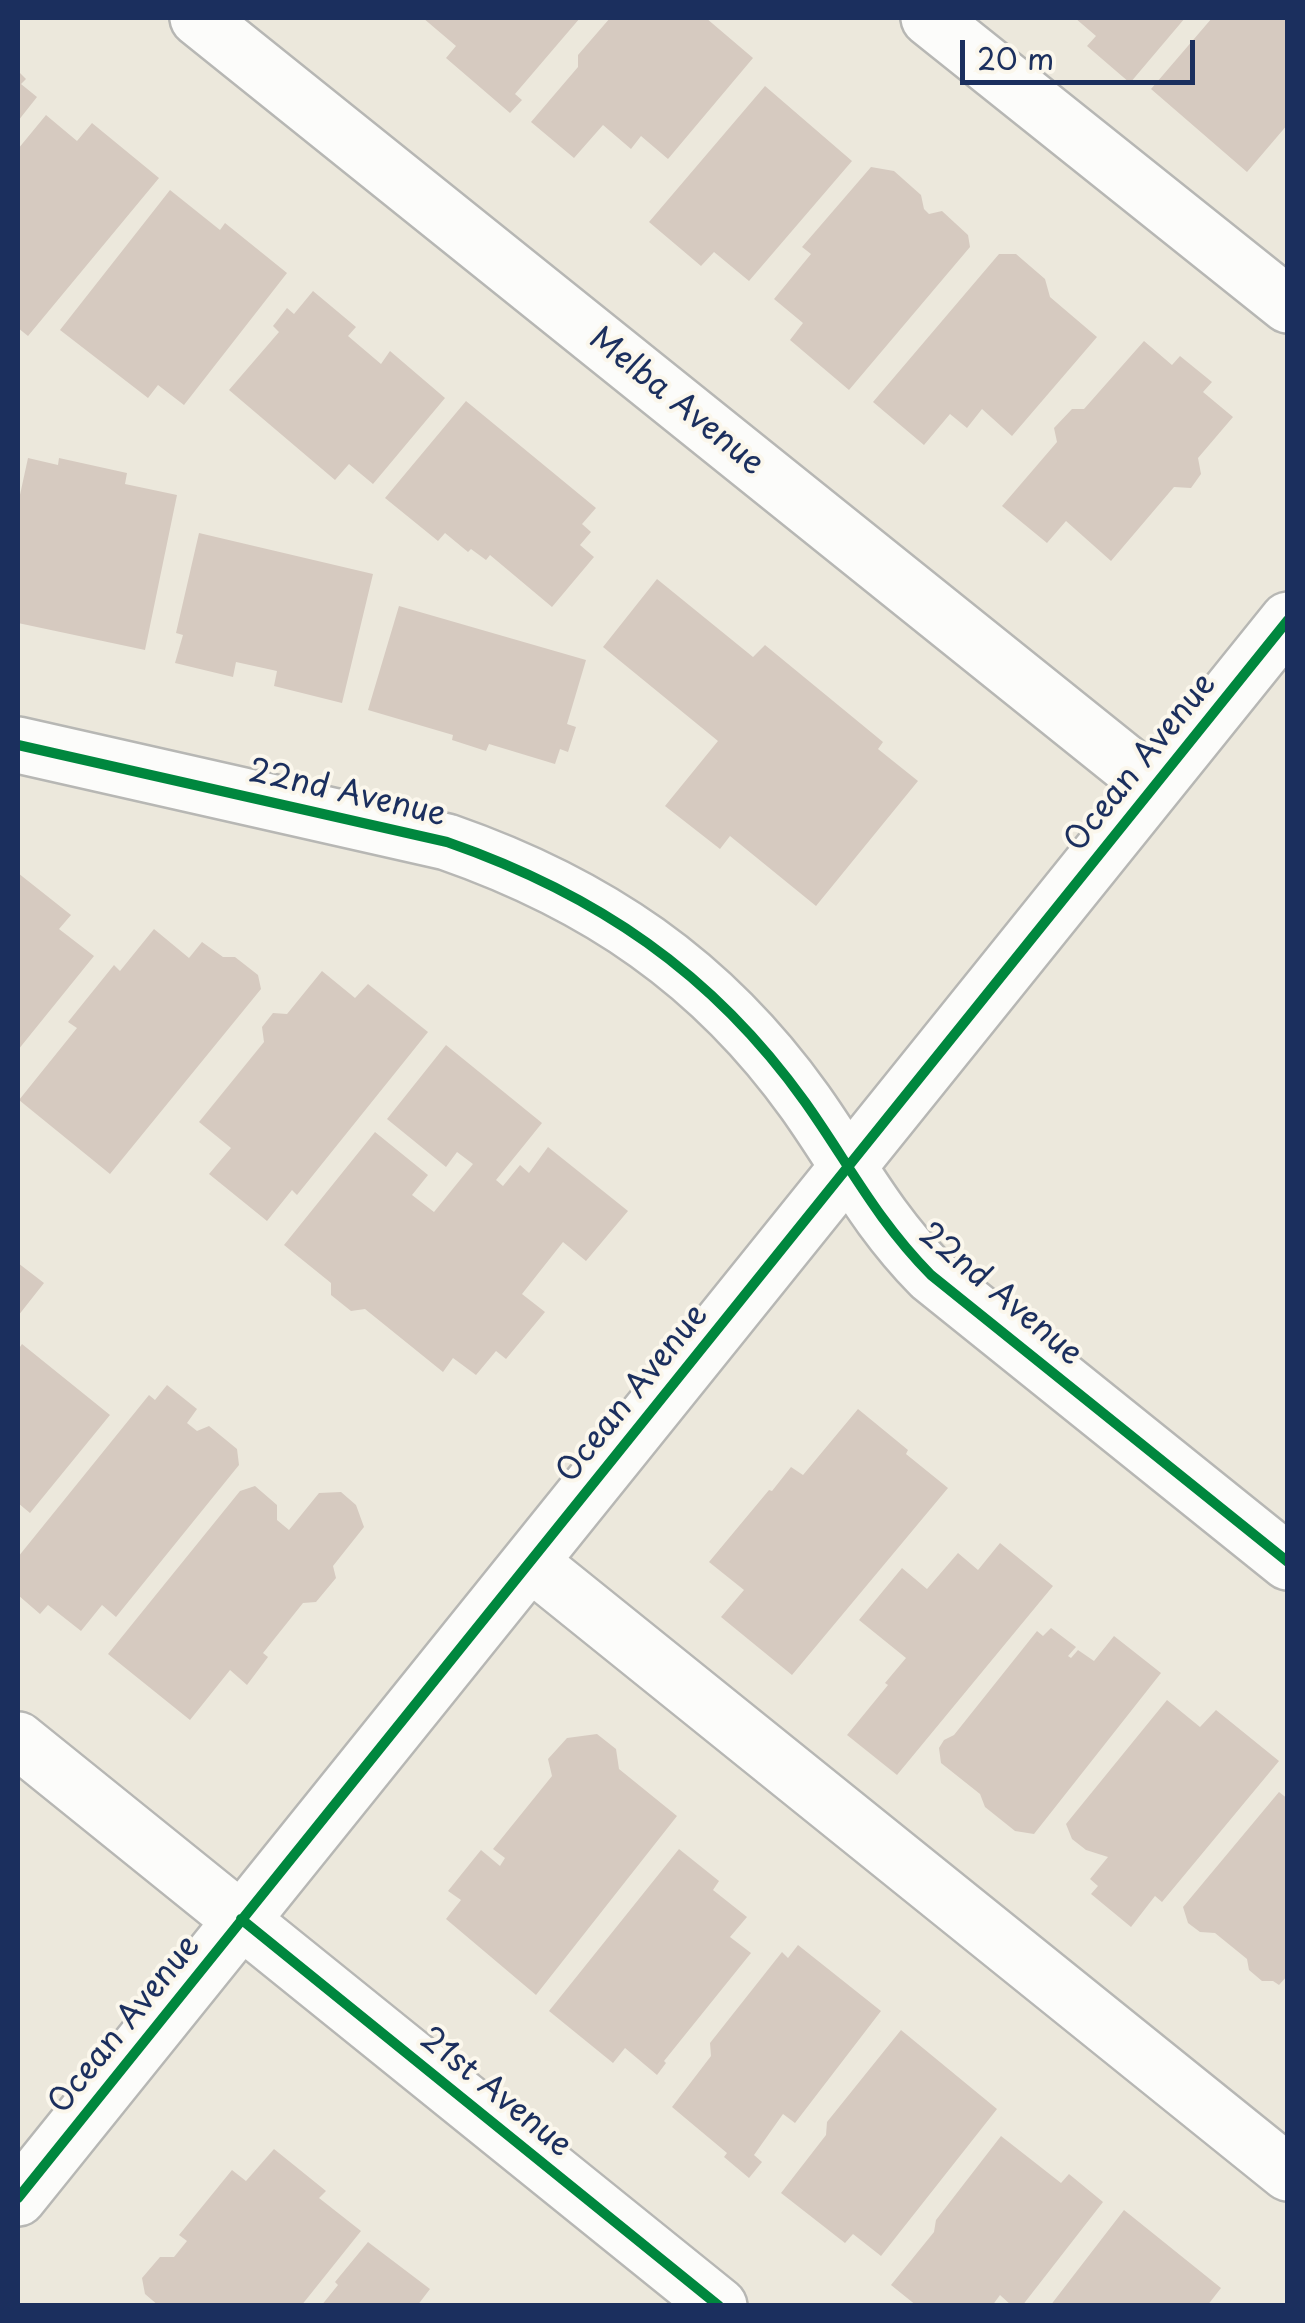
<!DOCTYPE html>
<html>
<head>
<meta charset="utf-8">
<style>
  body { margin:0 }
  #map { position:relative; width:1305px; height:2323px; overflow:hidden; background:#ece8dc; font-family:"Playpen Sans",sans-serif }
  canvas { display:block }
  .frame { position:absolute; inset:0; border:20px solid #1b2f5e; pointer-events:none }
  .scale { position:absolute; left:960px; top:40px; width:235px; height:45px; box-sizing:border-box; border:5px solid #1b2f5e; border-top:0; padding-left:12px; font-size:30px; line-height:35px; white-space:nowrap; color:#1b2f5e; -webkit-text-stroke:8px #fbf7ec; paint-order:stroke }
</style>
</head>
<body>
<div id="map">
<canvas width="1305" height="2323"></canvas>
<div class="frame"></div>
<div class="scale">20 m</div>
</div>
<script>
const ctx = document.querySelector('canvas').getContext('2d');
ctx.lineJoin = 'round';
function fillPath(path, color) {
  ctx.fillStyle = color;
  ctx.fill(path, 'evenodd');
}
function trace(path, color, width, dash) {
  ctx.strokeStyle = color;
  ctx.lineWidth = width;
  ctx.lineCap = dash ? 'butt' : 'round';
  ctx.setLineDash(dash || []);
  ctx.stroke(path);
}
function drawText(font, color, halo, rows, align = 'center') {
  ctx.font = font + ' "Playpen Sans",sans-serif';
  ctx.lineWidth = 8;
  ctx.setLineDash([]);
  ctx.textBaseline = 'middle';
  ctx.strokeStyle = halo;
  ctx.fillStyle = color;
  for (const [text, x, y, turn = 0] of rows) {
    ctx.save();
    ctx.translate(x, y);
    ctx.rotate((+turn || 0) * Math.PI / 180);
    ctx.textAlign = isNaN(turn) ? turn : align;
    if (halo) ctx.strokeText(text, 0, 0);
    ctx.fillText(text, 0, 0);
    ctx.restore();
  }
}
fillPath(new Path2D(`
  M 423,18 L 580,18 L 515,94 L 522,100 L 510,113 L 446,58 L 456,46 Z
  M 610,18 L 706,18 L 753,58 L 668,159 L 641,136 L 631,149 L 603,125 L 574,158 L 531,122 L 578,67 L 578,55 Z
  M 1075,18 L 1185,18 L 1130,83 L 1087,46 L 1096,36 Z
  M 1212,18 L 1288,18 L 1288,124 L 1247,172 L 1151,89 Z
  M 18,71 L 26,79 L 21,84 L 37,97 L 18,121 Z
  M 765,86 L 852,161 L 749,281 L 714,252 L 701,266 L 649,222 Z
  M 46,115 L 77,141 L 92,123 L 159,178 L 28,336 L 18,328 L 18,149 Z
  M 871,167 L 894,171 L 921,195 L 924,209 L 929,214 L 942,211 L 968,235 L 970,247 L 849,390 L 790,340 L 803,323 L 774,299 L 811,254 L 802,247 Z
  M 170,190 L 220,230 L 225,223 L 287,273 L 184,405 L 158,385 L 148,398 L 60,330 Z
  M 999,254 L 1016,254 L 1045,279 L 1050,297 L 1097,337 L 1012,436 L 982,409 L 967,428 L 950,414 L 924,445 L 873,402 Z
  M 313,291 L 356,327 L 348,336 L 381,364 L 390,351 L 445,398 L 373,484 L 349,464 L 335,480 L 229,390 L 279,332 L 273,326 L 287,308 L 294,314 Z
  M 1144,341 L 1172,365 L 1180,356 L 1212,382 L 1203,392 L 1233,417 L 1198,458 L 1201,474 L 1191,488 L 1174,487 L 1111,561 L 1066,521 L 1047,543 L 1002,506 L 1057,442 L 1054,428 L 1072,409 L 1084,409 Z
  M 466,401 L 596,508 L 582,524 L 591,532 L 580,545 L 594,557 L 552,607 L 490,555 L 486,560 L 471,549 L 468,552 L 445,533 L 438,541 L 385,498 Z
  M 28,458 L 58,465 L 59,458 L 127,473 L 125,484 L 177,495 L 145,650 L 18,623 L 18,504 Z
  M 199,533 L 373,574 L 342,703 L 274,686 L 277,671 L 236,662 L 233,677 L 175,663 L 183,635 L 176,633 Z
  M 657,579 L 753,657 L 765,645 L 883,742 L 878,749 L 918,781 L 816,906 L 730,836 L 720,849 L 665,806 L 718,741 L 603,647 Z
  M 399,606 L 586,660 L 567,724 L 576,727 L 568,752 L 560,749 L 555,764 L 489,744 L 486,751 L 452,740 L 453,735 L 368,710 Z
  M 18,873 L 71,915 L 59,929 L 94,956 L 18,1050 Z
  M 154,929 L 189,958 L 202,942 L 223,957 L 235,957 L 258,975 L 261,989 L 110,1174 L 19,1100 L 77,1028 L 68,1022 L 114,965 L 120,971 Z
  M 322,971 L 355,998 L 368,984 L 428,1032 L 297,1195 L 292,1190 L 267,1221 L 209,1174 L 231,1148 L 199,1122 L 264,1042 L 262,1027 L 273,1013 L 287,1014 Z
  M 446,1045 L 542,1123 L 496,1180 L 503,1186 L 520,1165 L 529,1173 L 548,1147 L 628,1211 L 586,1261 L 563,1242 L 522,1294 L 545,1312 L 506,1359 L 496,1351 L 476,1375 L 453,1358 L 443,1372 L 365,1309 L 351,1311 L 331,1295 L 331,1283 L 284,1245 L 375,1132 L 428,1175 L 412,1195 L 434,1212 L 473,1164 L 457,1152 L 446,1167 L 387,1119 Z
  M 18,1263 L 44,1283 L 18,1316 Z
  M 22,1344 L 110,1415 L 30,1513 L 18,1503 L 18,1350 Z
  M 167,1385 L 197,1409 L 187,1423 L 197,1431 L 209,1426 L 237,1449 L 239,1465 L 116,1617 L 102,1605 L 81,1631 L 48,1605 L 40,1614 L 18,1595 L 18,1557 L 149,1395 L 155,1400 Z
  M 858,1409 L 908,1450 L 906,1454 L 948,1488 L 792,1675 L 721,1617 L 744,1590 L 709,1562 L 769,1490 L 772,1491 L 791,1467 L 803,1475 Z
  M 255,1486 L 277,1505 L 277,1520 L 289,1530 L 319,1493 L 341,1492 L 356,1505 L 364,1527 L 333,1566 L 336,1578 L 316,1602 L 303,1603 L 263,1653 L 268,1657 L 247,1685 L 230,1670 L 190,1720 L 108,1654 L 240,1491 Z
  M 1000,1543 L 1053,1586 L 897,1775 L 847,1735 L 888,1685 L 885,1683 L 906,1658 L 859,1620 L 902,1568 L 927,1589 L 958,1553 L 978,1570 Z
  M 1051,1628 L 1076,1647 L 1068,1656 L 1071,1658 L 1078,1650 L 1094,1661 L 1114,1636 L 1161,1673 L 1034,1834 L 1015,1831 L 985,1807 L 980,1794 L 941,1763 L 939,1748 L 944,1740 L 954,1735 L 1037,1631 L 1043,1636 Z
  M 1167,1700 L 1200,1727 L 1216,1710 L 1279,1761 L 1162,1902 L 1155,1896 L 1131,1927 L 1091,1894 L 1098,1886 L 1090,1879 L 1108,1857 L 1086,1850 L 1072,1839 L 1066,1824 Z
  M 597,1734 L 616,1749 L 619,1769 L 677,1816 L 536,1995 L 446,1919 L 461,1900 L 448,1891 L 481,1850 L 500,1866 L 505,1858 L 493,1849 L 552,1776 L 548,1759 L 567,1738 Z
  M 1279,1792 L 1288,1799 L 1288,1975 L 1279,1985 L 1273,1981 L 1262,1981 L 1249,1970 L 1247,1959 L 1215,1933 L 1200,1932 L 1188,1923 L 1183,1907 Z
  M 679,1849 L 719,1881 L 713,1890 L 747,1917 L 730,1937 L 751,1953 L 664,2061 L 666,2063 L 657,2075 L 625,2048 L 613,2063 L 549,2011 Z
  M 798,1945 L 881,2011 L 795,2123 L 783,2114 L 754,2155 L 762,2162 L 749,2178 L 724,2157 L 727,2153 L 672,2107 L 711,2056 L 710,2043 L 782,1952 L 788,1958 Z
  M 901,2030 L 997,2109 L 881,2256 L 853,2234 L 845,2243 L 781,2193 L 826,2135 L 827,2122 Z
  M 1001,2136 L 1061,2183 L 1069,2174 L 1103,2202 L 1022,2306 L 1012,2306 L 1000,2295 L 992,2306 L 917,2306 L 891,2285 L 934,2232 L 936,2220 Z
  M 274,2149 L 326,2191 L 319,2198 L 361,2231 L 301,2306 L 159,2306 L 145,2294 L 142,2278 L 160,2257 L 174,2257 L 187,2241 L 179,2235 L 232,2170 L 246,2181 Z
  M 1124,2210 L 1221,2288 L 1207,2306 L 1050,2306 Z
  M 368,2242 L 430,2289 L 417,2306 L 321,2306 L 338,2285 L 335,2282 Z`), '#d6cac0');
const minor = new Path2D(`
  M 198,18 L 1154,786
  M 929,18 L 1288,305
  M 18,745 L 447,842 C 596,894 712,972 805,1102 C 849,1164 875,1218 931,1275 L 1288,1562
  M 530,1562 L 1288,2173
  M 18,1740 L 719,2306
  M 18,2198 L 1288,620`);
trace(minor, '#b7b7b4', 60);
trace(minor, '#fcfcfa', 55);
trace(new Path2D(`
  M 18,745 L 447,842 C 596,894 712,972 805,1102 C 849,1164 875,1218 931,1275 L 1288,1562
  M 241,1919 L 719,2306
  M 18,2198 L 1288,620`), '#00873e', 10);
drawText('32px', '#1b2f5e', '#fbf7ec', [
  ["Melba Avenue",676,402,39],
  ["Ocean Avenue",1141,763,-51],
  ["22nd Avenue",347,794,13],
  ["22nd Avenue",1000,1295,40],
  ["Ocean Avenue",633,1394,-51],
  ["Ocean Avenue",125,2025,-51],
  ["21st Avenue",495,2093,39]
]);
</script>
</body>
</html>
